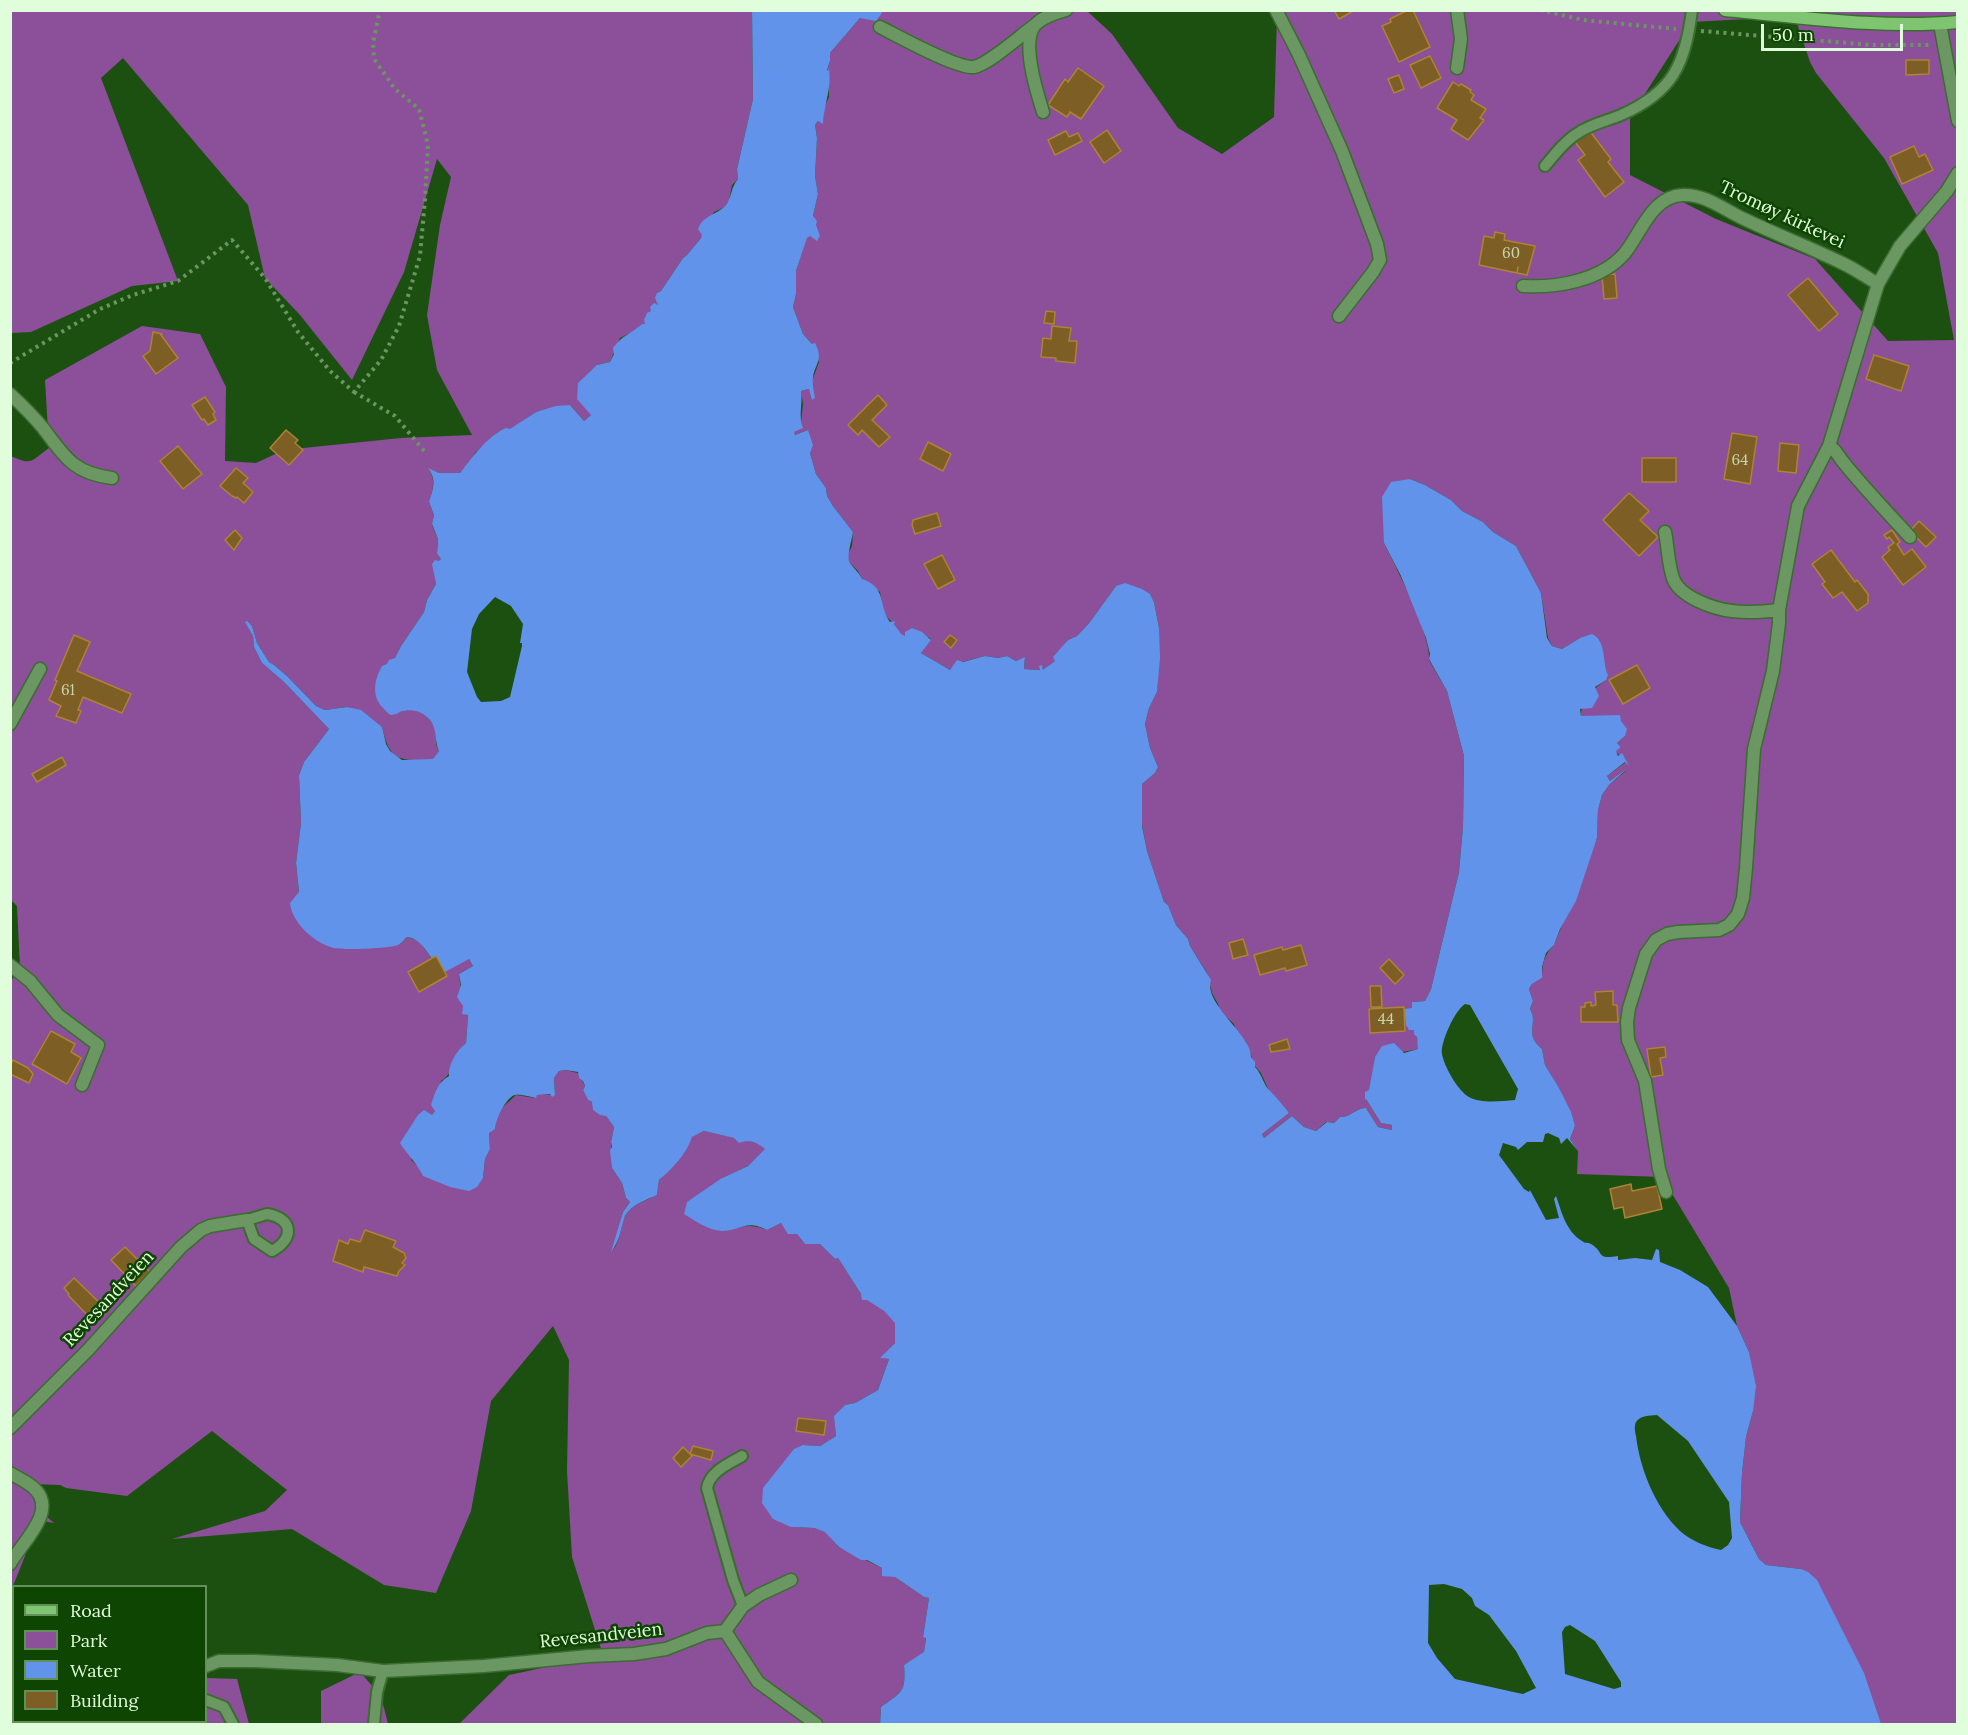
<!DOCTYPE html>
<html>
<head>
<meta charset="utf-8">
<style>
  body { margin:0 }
  #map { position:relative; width:1968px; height:1735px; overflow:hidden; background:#1c5010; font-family:Lora,serif }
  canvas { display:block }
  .frame { position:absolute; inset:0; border:12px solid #e1fedc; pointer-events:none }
  .legend { position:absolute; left:12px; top:1585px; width:195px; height:138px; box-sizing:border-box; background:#0f4502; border:2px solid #638f59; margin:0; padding:8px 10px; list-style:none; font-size:18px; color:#e1fedc }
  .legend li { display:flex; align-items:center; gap:12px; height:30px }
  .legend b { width:30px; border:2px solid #638f59 }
  .scale { position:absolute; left:1761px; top:24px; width:142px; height:27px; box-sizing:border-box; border:3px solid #e1fedc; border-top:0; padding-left:8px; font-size:18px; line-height:21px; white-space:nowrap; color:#e1fedc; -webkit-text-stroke:4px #0f4502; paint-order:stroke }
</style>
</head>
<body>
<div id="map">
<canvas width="1968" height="1735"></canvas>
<div class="frame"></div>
<ul class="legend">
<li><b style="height:8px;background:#7fc571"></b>Road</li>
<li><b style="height:16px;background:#8c4f9a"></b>Park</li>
<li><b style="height:16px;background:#6093e9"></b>Water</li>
<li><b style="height:16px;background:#7d5f26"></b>Building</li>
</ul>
<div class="scale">50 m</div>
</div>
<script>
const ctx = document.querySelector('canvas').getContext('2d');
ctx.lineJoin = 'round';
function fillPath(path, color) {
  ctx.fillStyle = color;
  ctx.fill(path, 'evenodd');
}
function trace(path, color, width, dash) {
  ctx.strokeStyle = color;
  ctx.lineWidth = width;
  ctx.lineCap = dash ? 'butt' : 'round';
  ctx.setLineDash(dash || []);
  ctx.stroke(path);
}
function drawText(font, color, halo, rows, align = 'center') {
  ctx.font = font + ' Lora,serif';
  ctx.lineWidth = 5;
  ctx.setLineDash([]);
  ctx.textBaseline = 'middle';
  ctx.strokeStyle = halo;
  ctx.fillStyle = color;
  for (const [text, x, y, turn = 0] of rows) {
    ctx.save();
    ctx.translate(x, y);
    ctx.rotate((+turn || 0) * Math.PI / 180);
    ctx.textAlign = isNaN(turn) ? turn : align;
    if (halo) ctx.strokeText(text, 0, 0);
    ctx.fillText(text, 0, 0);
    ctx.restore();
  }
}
fillPath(new Path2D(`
  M 11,11 L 752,11 L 753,99 L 737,169 L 738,179 L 732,185 L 729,200 L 725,207 L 714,212 L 701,238 L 687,255 L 683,258 L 661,291 L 657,293 L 658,305 L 651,311 L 645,324 L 642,324 L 636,330 L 620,338 L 610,362 L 597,365 L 591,415 L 584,421 L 570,405 L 536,412 L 510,430 L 498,432 L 475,453 L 472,459 L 460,473 L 439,473 L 429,469 C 436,481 433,490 429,502 L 434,515 L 432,525 L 438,539 L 437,554 L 441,559 L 440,561 L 433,564 L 436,584 L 427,600 L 424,612 L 401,646 L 395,659 L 392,715 C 409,709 415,706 429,719 C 432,722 436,728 436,732 C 437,741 434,742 439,751 L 433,760 C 400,760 390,763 382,727 L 347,707 L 325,710 L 316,706 L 287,676 L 274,665 L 269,662 L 257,643 L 252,626 L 246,623 L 253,636 L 254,647 L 262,663 L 284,682 L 329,729 L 304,762 L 299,775 L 301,823 L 296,863 L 299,893 L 400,944 L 407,937 L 419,941 L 431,958 L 436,956 L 469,959 L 473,966 L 459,974 L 463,1006 L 468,1014 L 466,1043 C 453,1053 456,1072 441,1081 L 436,1110 L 432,1115 L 411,1160 L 420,1168 L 483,1178 L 485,1159 L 490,1149 L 489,1133 L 503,1107 L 516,1095 L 535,1098 L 537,1094 L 555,1095 L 554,1078 L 559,1071 L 565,1070 L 578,1073 L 585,1086 L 583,1090 L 588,1100 C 599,1105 607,1117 614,1127 L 611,1142 L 612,1168 L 622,1183 L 626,1198 L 630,1202 L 623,1212 L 613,1250 C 622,1238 620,1223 627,1213 C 634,1204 647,1200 657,1195 L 659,1180 C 672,1168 686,1155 691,1137 L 704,1131 L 758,1143 L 766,1149 L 748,1166 L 722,1178 L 724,1231 C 740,1226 752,1223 767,1230 L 781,1223 L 797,1234 L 805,1244 L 820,1244 L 835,1259 L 838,1258 L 861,1294 L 884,1311 L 896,1323 L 895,1343 L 881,1358 L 889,1359 L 878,1390 L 855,1403 L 845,1405 L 835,1416 L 836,1436 L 820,1446 L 803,1445 L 791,1527 L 814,1528 L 826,1532 L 839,1547 L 882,1568 L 924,1597 L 929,1598 L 923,1637 L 926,1637 L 924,1653 L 904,1665 C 906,1692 902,1692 881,1707 L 880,1724 L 459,1724 L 509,1675 L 603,1655 L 572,1557 L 567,1471 L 569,1360 L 553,1326 L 491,1401 L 471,1511 L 436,1593 L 384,1585 L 292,1529 L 172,1539 L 265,1511 L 287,1490 L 212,1431 L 127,1496 L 66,1488 L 60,1485 L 32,1484 L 45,1515 L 54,1523 L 42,1521 L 37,1526 L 11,1591 L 10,982 L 20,968 L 17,906 L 10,899 L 11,456 C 32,466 31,461 49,448 L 45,380 L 142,326 L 200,334 L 226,387 L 225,461 L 256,463 L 284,450 L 401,438 L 472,435 L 437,370 L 427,315 L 440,225 L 451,177 L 437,159 L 404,272 L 352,380 L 300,315 L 265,278 L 248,205 L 123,58 L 101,78 L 178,281 L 132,286 L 31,332 L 11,333 Z
  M 882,11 L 1087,11 L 1112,34 L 1178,128 L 1222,154 L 1274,117 L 1277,17 L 1276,11 L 1957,11 L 1957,1724 L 1881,1724 L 1801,1569 L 1766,1565 L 1759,1559 L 1740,1522 L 1742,1473 L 1746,1437 L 1753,1411 L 1749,1352 L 1737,1326 L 1729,1288 L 1662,1177 L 1577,1174 L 1578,1151 L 1570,1139 L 1575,1126 L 1558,1086 L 1545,1065 L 1542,1049 C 1523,1033 1539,1024 1530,1009 L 1533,1001 L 1529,989 L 1532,984 L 1542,978 C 1542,964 1544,955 1554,945 L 1597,838 L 1598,810 L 1602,795 L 1609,785 L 1628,769 L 1610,781 L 1607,776 L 1626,762 L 1615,751 L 1621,747 L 1617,743 L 1625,736 L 1581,717 C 1580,702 1594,688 1606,680 L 1580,638 L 1562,649 L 1552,646 L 1548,638 L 1541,593 L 1516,546 L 1493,532 L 1483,522 L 1462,511 L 1451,500 L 1425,485 L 1410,479 L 1384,543 C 1395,565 1432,637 1429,660 L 1447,691 L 1464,756 L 1463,826 L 1459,872 L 1431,989 L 1425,1001 L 1412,1002 L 1414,1030 L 1417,1037 L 1419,1049 L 1375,1057 L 1370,1090 L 1366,1099 L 1381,1123 L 1392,1125 L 1392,1130 L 1378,1127 L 1366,1108 C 1357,1107 1350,1118 1340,1117 L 1334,1123 L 1326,1122 L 1316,1131 L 1304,1127 L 1292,1116 L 1264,1138 L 1262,1134 L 1289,1113 L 1269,1091 L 1261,1073 L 1255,1066 L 1246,1042 L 1236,1031 L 1234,1024 L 1220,1011 L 1218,1004 L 1212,993 L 1207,973 L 1190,946 L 1188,939 L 1176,925 L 1168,905 L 1164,902 L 1147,851 L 1142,825 L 1142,784 L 1155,773 L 1158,767 L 1150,748 L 1145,724 L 1149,708 L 1157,692 L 1159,628 L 1154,602 L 1150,594 L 1116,586 L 1090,622 L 1077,636 L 1068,640 L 1055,661 L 1043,670 L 1042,666 L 1040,670 L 1024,669 L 1025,658 L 1016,661 L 1007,656 L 998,658 L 985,656 L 962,662 L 950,670 L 921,653 L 931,639 L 923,634 L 906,637 L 901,635 L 894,624 L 884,614 L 880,592 L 862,579 L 858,571 L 849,562 L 847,556 L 852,546 L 853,532 L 833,506 L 827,496 L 826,488 L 816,474 L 810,453 L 808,430 L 795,435 L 793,432 L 801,423 L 803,404 L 801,391 L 809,389 L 819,362 L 812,344 L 803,334 L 793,307 L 796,294 L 796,271 L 807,237 L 816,225 L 813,216 L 818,194 L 815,176 L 817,138 L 815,125 L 818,121 L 823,123 L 824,108 L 829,97 L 828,71 L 827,71 L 830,61 L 830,53 L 860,18 L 882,13 ZM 1785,17 L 1796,20 L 1810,62 L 1816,73 L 1884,158 L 1938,253 L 1954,340 L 1888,341 L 1815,259 L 1716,219 L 1630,175 L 1630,117 L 1691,22 Z
  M 10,1663 L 13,1666 L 14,1722 L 206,1722 L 206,1678 L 237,1679 L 249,1724 L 11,1724 Z
  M 360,1672 L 381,1696 L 388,1724 L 321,1724 L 321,1691 Z`), '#8c4f9a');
fillPath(new Path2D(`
  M 752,11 L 882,11 L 882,13 L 876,21 L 860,18 L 830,53 L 830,61 L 827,70 L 828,71 L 829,68 C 832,88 824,104 823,124 L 818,121 L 815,125 L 817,138 L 815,176 L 818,194 L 813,216 L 817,221 L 816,225 L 820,236 L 817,241 L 810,236 L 807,238 L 796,271 L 796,294 L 793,307 L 803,334 L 812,344 L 815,343 C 824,360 815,364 813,377 C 812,384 814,392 815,398 L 812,400 L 809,389 L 801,391 C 803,403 798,417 803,428 L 794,432 L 795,435 L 808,430 L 813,445 L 810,453 L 816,474 L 826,488 L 827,496 L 833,506 L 853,532 C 852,540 846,557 850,563 C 854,569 859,572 862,579 C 887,587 878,605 890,622 L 895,621 L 894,624 L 901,634 L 905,636 L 905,632 L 912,628 L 922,632 L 931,640 L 921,653 L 950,670 L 957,660 L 963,662 L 985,656 L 998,658 L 1007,656 L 1016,661 L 1025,657 L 1024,669 L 1040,670 L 1039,666 L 1042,665 L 1043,670 L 1044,669 L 1055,661 L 1053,657 L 1068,640 L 1077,636 L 1090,622 L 1116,586 L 1125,583 L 1142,589 L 1150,594 L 1154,602 L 1159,628 L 1160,658 L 1157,692 L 1149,708 L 1145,724 L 1150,748 L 1158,767 L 1155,773 L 1142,784 L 1142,826 L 1147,851 L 1164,902 L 1168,905 L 1176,925 L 1188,939 L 1190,946 L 1211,980 C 1203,1004 1252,1035 1251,1057 L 1255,1062 L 1255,1067 C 1262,1074 1264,1086 1270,1091 C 1277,1098 1283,1105 1289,1113 L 1262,1134 L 1264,1138 L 1292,1116 L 1304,1127 L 1316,1131 L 1327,1122 L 1334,1123 L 1340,1117 C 1350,1118 1357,1107 1366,1108 L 1378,1127 L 1392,1130 L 1392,1125 L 1381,1123 L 1366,1099 L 1365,1100 L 1365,1092 L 1369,1090 L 1375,1057 L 1382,1046 L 1394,1043 L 1404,1053 L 1418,1049 L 1417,1037 L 1414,1034 L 1414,1030 L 1409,1030 L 1406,1025 L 1404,1009 L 1412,1008 L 1412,1002 L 1425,1001 L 1431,989 L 1459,872 L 1463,826 L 1464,756 L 1447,691 L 1429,659 L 1430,654 L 1426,638 L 1401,576 L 1384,543 L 1382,497 L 1391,482 L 1410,479 L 1425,485 L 1451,500 L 1462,511 L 1483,522 L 1493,532 L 1516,546 L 1541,593 L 1547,638 L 1552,646 L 1562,649 L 1580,638 L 1592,634 C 1607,641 1602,663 1608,675 L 1606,680 L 1595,687 L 1599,696 L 1592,708 L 1580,709 L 1581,716 L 1620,715 L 1621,721 L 1627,729 L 1625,736 L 1617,743 L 1621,747 L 1616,751 L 1618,756 L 1622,753 L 1629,766 L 1625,762 L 1607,776 L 1610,781 L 1628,768 L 1609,785 L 1602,795 L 1598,810 L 1597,838 L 1576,901 L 1560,929 L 1554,945 L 1546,953 L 1542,967 L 1542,978 L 1532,984 L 1529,989 L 1533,1001 L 1530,1009 C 1539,1024 1523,1033 1542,1049 L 1545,1065 L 1558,1086 L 1571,1112 L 1575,1126 L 1570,1139 L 1578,1151 L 1567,1138 L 1561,1144 L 1559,1138 L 1548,1133 L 1545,1134 L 1543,1142 L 1527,1142 L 1518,1150 L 1516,1147 L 1503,1143 L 1499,1155 L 1524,1189 L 1529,1192 L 1530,1190 L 1546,1220 L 1559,1218 L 1554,1199 L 1556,1196 C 1562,1213 1566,1231 1582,1241 C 1588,1245 1584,1241 1591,1244 C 1605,1252 1595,1260 1618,1256 L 1618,1260 L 1635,1258 L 1652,1260 L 1656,1249 L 1659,1250 L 1660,1262 L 1680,1270 L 1708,1287 L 1737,1326 L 1749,1352 L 1756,1386 L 1753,1411 L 1746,1437 L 1742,1473 L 1740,1522 L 1759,1559 L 1766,1565 L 1801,1569 L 1808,1572 L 1817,1580 L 1864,1673 L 1881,1724 L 880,1724 L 881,1707 C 902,1692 906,1692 904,1665 L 924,1652 L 926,1638 L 923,1637 L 929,1598 L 924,1597 L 895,1577 L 882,1576 L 882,1568 L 867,1560 L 861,1560 L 839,1547 L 825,1532 L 814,1528 L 791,1527 L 773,1519 L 762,1503 L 763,1488 L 794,1449 L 803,1445 L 820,1446 L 836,1436 L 834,1416 L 845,1405 L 855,1403 L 878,1390 L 889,1359 L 880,1358 L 895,1343 L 895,1323 L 884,1311 L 867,1300 L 862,1300 L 861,1294 L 838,1258 L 835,1259 L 820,1244 L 805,1244 L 797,1234 L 788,1234 L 781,1223 L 767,1230 C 745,1219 742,1231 722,1231 C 707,1230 696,1221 684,1214 L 687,1202 L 722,1178 L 748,1166 L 765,1149 C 757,1142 749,1139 739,1143 L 734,1138 L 704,1131 L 692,1137 C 686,1155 673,1168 659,1180 L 657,1195 C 646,1200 631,1205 625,1216 C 620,1230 621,1239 611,1252 L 623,1212 L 630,1202 L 626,1198 L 622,1183 L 612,1168 L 610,1150 L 612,1147 L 611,1142 L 614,1127 L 606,1116 L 600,1115 L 593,1110 L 592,1102 L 588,1100 L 583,1090 L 585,1086 L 583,1081 L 579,1078 L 578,1072 L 565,1070 L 559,1071 L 554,1078 L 555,1095 L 552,1097 L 550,1094 L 537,1095 L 536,1098 C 530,1097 521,1094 515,1095 C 506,1097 495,1121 495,1129 L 489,1133 L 490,1149 L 485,1159 L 483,1178 L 477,1187 L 469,1191 L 450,1187 L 423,1176 C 419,1166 407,1154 400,1143 L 418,1115 L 424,1110 L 432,1115 L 435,1111 L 431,1105 C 435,1093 437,1083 449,1076 C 448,1065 457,1050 466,1043 L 468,1015 L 462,1014 L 463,1006 L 457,997 L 461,985 L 459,974 L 473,966 L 469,959 L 445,972 L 436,956 L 432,959 C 424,948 420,939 407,937 C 404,940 402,942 400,944 C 392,949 343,950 334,948 C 314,943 292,923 290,903 L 299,892 L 296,863 L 301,823 L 299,775 L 304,762 L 329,729 L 284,682 L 262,663 L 254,647 L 253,636 L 245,622 L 247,621 L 252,626 L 257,643 L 269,662 L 274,665 L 287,676 L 316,706 L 325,710 L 347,707 L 361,710 L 382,727 L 386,744 L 390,751 L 402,760 L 433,759 L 439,751 C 434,741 438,730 430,720 C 421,711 413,708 400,712 C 399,713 393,715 391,715 C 388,714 386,711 384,709 C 371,697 374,680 382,666 L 387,664 L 389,660 L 395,658 L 401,646 L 424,612 L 427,600 L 436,584 L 432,564 L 435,560 L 439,561 L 441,559 L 437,554 L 438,539 L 432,524 L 434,515 L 429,502 C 433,489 437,480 428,468 L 439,473 L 460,473 C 473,457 486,437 506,428 L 510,429 L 536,412 L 556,406 L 570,405 L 584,421 L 591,415 L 577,399 L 578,383 L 597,365 L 610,362 L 614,354 L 613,348 C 622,335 631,334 642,324 L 645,324 L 644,320 L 647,313 L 651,311 L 650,307 L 654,303 L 658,305 L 655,298 L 657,293 L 661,291 L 683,258 L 687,255 L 701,238 L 702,235 L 698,229 C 703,215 719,214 726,205 C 732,196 731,187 738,179 L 737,169 L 753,99 ZM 495,597 L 511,606 L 523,624 L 520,643 L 522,643 L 522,646 L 510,697 L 501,701 L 481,702 L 477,697 L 467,672 L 472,629 L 479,614 ZM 1465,1004 L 1470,1005 L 1518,1089 L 1515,1100 C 1501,1101 1482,1104 1469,1097 C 1458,1091 1444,1066 1442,1054 C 1440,1043 1455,1010 1465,1004 ZM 1657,1415 L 1688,1441 L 1729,1502 L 1732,1538 L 1728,1545 L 1721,1550 C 1707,1547 1691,1541 1680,1531 C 1655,1507 1640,1469 1636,1436 C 1635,1431 1634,1427 1636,1422 C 1641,1415 1649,1416 1657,1415 ZM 1444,1584 L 1462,1589 L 1472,1598 L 1475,1606 L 1489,1615 L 1516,1651 L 1536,1688 L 1523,1694 L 1518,1693 L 1455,1679 L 1437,1658 L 1428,1643 L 1429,1585 ZM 1570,1625 L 1595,1641 L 1621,1682 L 1621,1687 L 1614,1689 L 1565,1674 L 1562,1632 L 1565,1627 Z`), '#6093e9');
const building = new Path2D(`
  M 1334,10 L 1355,10 L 1339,19 Z
  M 1408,10 L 1413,10 L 1430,47 L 1399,62 L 1382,26 L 1391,22 L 1390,19 Z
  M 1430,56 L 1441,78 L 1421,88 L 1410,65 Z
  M 1906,60 L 1929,60 L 1929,74 L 1906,75 Z
  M 1078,68 L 1104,86 L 1081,119 L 1070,112 L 1067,117 L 1048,105 L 1065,79 L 1068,82 Z
  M 1399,75 L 1404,89 L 1394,93 L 1388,79 Z
  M 1453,82 L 1459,86 L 1461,84 L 1471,90 L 1470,92 L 1474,95 L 1471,100 L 1486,109 L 1480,118 L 1484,120 L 1468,140 L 1451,129 L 1457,120 L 1437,108 Z
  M 1107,130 L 1121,151 L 1104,163 L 1090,142 Z
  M 1589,130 L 1611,159 L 1608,162 L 1624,182 L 1605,197 L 1578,160 L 1585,155 L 1575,142 Z
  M 1066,131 L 1069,137 L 1078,133 L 1082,141 L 1055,155 L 1048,140 Z
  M 1914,146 L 1919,157 L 1925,154 L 1933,170 L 1902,184 L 1890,157 Z
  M 1495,232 L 1505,234 L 1504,240 L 1535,246 L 1527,275 L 1517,273 L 1518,267 L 1517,273 L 1479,265 L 1484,236 L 1494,238 Z
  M 1615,274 L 1617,298 L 1604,299 L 1602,275 Z
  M 1808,278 L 1838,314 L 1819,331 L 1788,295 Z
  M 1046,311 L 1055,312 L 1054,324 L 1044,323 Z
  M 1052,326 L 1071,328 L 1069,341 L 1077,341 L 1075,363 L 1056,361 L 1056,358 L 1041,357 L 1043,338 L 1051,339 Z
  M 153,332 L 162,334 L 161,335 L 178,358 L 156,374 L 143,356 L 150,351 Z
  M 1874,355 L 1909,366 L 1901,391 L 1866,379 Z
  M 878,395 L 887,405 L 872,420 L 890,437 L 879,447 L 862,430 L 858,435 L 848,425 Z
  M 205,397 L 215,412 L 213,414 L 216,420 L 208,425 L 204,419 L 202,420 L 192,405 Z
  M 286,430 L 298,440 L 295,443 L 303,450 L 289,465 L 270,448 Z
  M 1732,433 L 1757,437 L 1750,484 L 1724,479 Z
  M 928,442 L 951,454 L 943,471 L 920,459 Z
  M 1780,443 L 1799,445 L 1796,473 L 1778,471 Z
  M 178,446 L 202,474 L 183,489 L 160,461 Z
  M 1642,458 L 1676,458 L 1676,482 L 1642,482 Z
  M 236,468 L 248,478 L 243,483 L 253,492 L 244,503 L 237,497 L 236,498 L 232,496 L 220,486 Z
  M 1629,493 L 1649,511 L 1640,520 L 1658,537 L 1639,556 L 1603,520 Z
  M 937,513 L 941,526 L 915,534 L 912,525 L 913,520 Z
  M 1919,521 L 1936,537 L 1926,547 L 1910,531 Z
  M 235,530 L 242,538 L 234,550 L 225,540 Z
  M 1892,530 L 1900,542 L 1897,544 L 1904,555 L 1912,549 L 1926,567 L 1903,585 L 1882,557 L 1890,550 L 1888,547 L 1894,543 L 1889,537 L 1887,539 L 1884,535 Z
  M 1831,550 L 1855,582 L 1857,580 L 1868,594 L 1868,603 L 1857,611 L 1842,592 L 1833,598 L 1822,584 L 1825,582 L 1812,564 Z
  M 942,555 L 955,580 L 938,589 L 924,564 Z
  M 74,635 L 90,642 L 77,671 L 131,694 L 122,713 L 83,697 L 78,710 L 81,711 L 76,723 L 56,716 L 61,706 L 49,700 L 57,681 L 55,680 Z
  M 950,635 L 957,640 L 951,648 L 944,642 Z
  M 1637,665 L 1650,688 L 1623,704 L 1609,680 Z
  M 62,757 L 66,765 L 37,782 L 32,774 Z
  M 1243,939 L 1248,955 L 1233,959 L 1229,943 Z
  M 1301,945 L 1307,965 L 1286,971 L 1285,968 L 1260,975 L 1254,955 L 1282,947 L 1283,950 Z
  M 436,956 L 447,976 L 419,992 L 408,972 Z
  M 1389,959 L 1404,975 L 1395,984 L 1380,968 Z
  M 1370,986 L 1381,986 L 1382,1007 L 1371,1007 Z
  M 1613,991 L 1613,1005 L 1617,1005 L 1618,1022 L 1581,1022 L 1581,1007 L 1585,1007 L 1585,1003 L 1591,1002 L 1591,1006 L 1596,1005 L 1595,992 Z
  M 1404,1007 L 1405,1031 L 1370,1033 L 1369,1009 Z
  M 51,1031 L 75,1044 L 71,1052 L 81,1058 L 67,1084 L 32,1064 Z
  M 1287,1039 L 1290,1049 L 1271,1052 L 1269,1045 Z
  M 1665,1047 L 1666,1057 L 1660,1058 L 1663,1075 L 1651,1077 L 1647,1049 Z
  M 13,1060 L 28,1068 L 33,1074 L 29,1083 L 10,1074 L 10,1066 Z
  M 1631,1184 L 1632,1191 L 1657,1186 L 1662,1209 L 1625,1218 L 1623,1207 L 1614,1209 L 1610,1189 Z
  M 365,1230 L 396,1241 L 393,1247 L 404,1253 L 406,1258 L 402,1263 L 405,1265 L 399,1271 L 397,1276 L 364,1267 L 363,1272 L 333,1261 L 339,1240 L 348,1244 L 350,1239 L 360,1242 Z
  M 125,1247 L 150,1272 L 136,1286 L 111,1260 Z
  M 74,1278 L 108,1311 L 95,1323 L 68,1295 L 69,1294 L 64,1288 Z
  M 798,1418 L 826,1421 L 824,1435 L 796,1431 Z
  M 693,1446 L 713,1451 L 711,1460 L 690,1454 Z
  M 683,1447 L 692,1456 L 681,1467 L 673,1458 Z`);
fillPath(building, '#7d5f26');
trace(building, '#ad8334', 1.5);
const lane = new Path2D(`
  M 1545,166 C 1555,154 1565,141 1578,133 C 1591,124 1607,121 1621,115 C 1673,92 1685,65 1692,10
  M 267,1214 C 293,1218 295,1239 272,1251 L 254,1239 L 247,1220 Z
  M 742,1456 C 729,1464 710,1471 707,1488 L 733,1580 L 743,1606
  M 206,1700 L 224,1707 L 233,1724
  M 374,1724 L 377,1692 L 383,1671`);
const street = new Path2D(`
  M 1276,10 L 1299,55 L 1342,151 L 1377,244 L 1380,260 L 1373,272 L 1339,316
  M 1940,24 L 1958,121
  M 880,27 C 898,36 957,69 974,67 C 989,64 1021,35 1035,25
  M 1457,68 L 1461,39 L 1457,10
  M 1043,112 C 1037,93 1020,40 1036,24 C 1044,16 1056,13 1066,10
  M 1523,286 C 1556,288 1600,281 1624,254 C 1641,234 1651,196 1683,195 C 1705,194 1723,209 1742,218 C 1775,234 1809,247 1842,263 C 1855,269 1866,277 1878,284
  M 10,394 C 22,405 33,416 43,428 C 65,457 73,473 112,478
  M 1829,446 C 1836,449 1838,456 1844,463 C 1865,489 1888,513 1910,537
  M 1665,532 C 1668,547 1668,564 1673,578 C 1679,597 1714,609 1732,611 C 1748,613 1763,612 1779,610
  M 10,724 L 40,669
  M 10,965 L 30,981 L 58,1015 L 98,1045 L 82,1085
  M 1666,1192 L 1659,1169 L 1645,1081 L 1628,1040 L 1627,1022 L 1629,1008 L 1646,954 L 1656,940 L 1667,934 L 1678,932 L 1719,930 L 1729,925 L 1738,914 L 1743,898 L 1746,868 L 1754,749 L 1773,671 L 1779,623 L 1779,610 L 1798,506 L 1829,446 L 1878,284 L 1900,246 L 1947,191 L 1958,173
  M 10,1428 L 88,1350 L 181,1247 L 201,1230 L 210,1226 L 247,1220
  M 10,1473 C 18,1478 28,1482 35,1489 C 58,1512 21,1543 10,1564
  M 725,1631 L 758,1682 L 816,1724
  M 725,1631 L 743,1606 L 759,1595 L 791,1580
  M 206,1666 L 219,1661 L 255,1661 L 337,1665 L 383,1671 L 484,1666 L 589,1656 L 634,1654 L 666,1649 L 707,1633 L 725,1631
  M 10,1674 L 14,1676`);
const secondary = new Path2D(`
  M 1725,10 C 1802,17 1881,29 1958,22`);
trace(lane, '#3c6c31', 14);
trace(street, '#3c6c31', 15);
trace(secondary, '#3c6c31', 15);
trace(new Path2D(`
  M 1540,10 L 1583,20 L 1676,29
  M 1701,31 L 1873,45 L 1930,45
  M 10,363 L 100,309 L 133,295 L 178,281 L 232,240 L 265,278 L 298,332 L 330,371 L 354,392 L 381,360 L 399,326 L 420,256 L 425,199 L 428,145 L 419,109 L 395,89 L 374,59 L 373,43 L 380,10
  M 354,392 L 395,416 L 425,452`), '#6b9561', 4, [3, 4.5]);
trace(lane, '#6b9762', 10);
trace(street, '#6b9762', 12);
trace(secondary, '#7fc571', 12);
drawText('15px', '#c8d6ae', null, [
  ["60",1511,254],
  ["64",1740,461],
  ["61",68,691],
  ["44",1386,1020]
]);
drawText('18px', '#e1fedc', '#0f4502', [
  ["Tromøy kirkevei",1782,215,25],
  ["Revesandveien",109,1299,-47],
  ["Revesandveien",601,1636,-6]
]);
</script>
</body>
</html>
